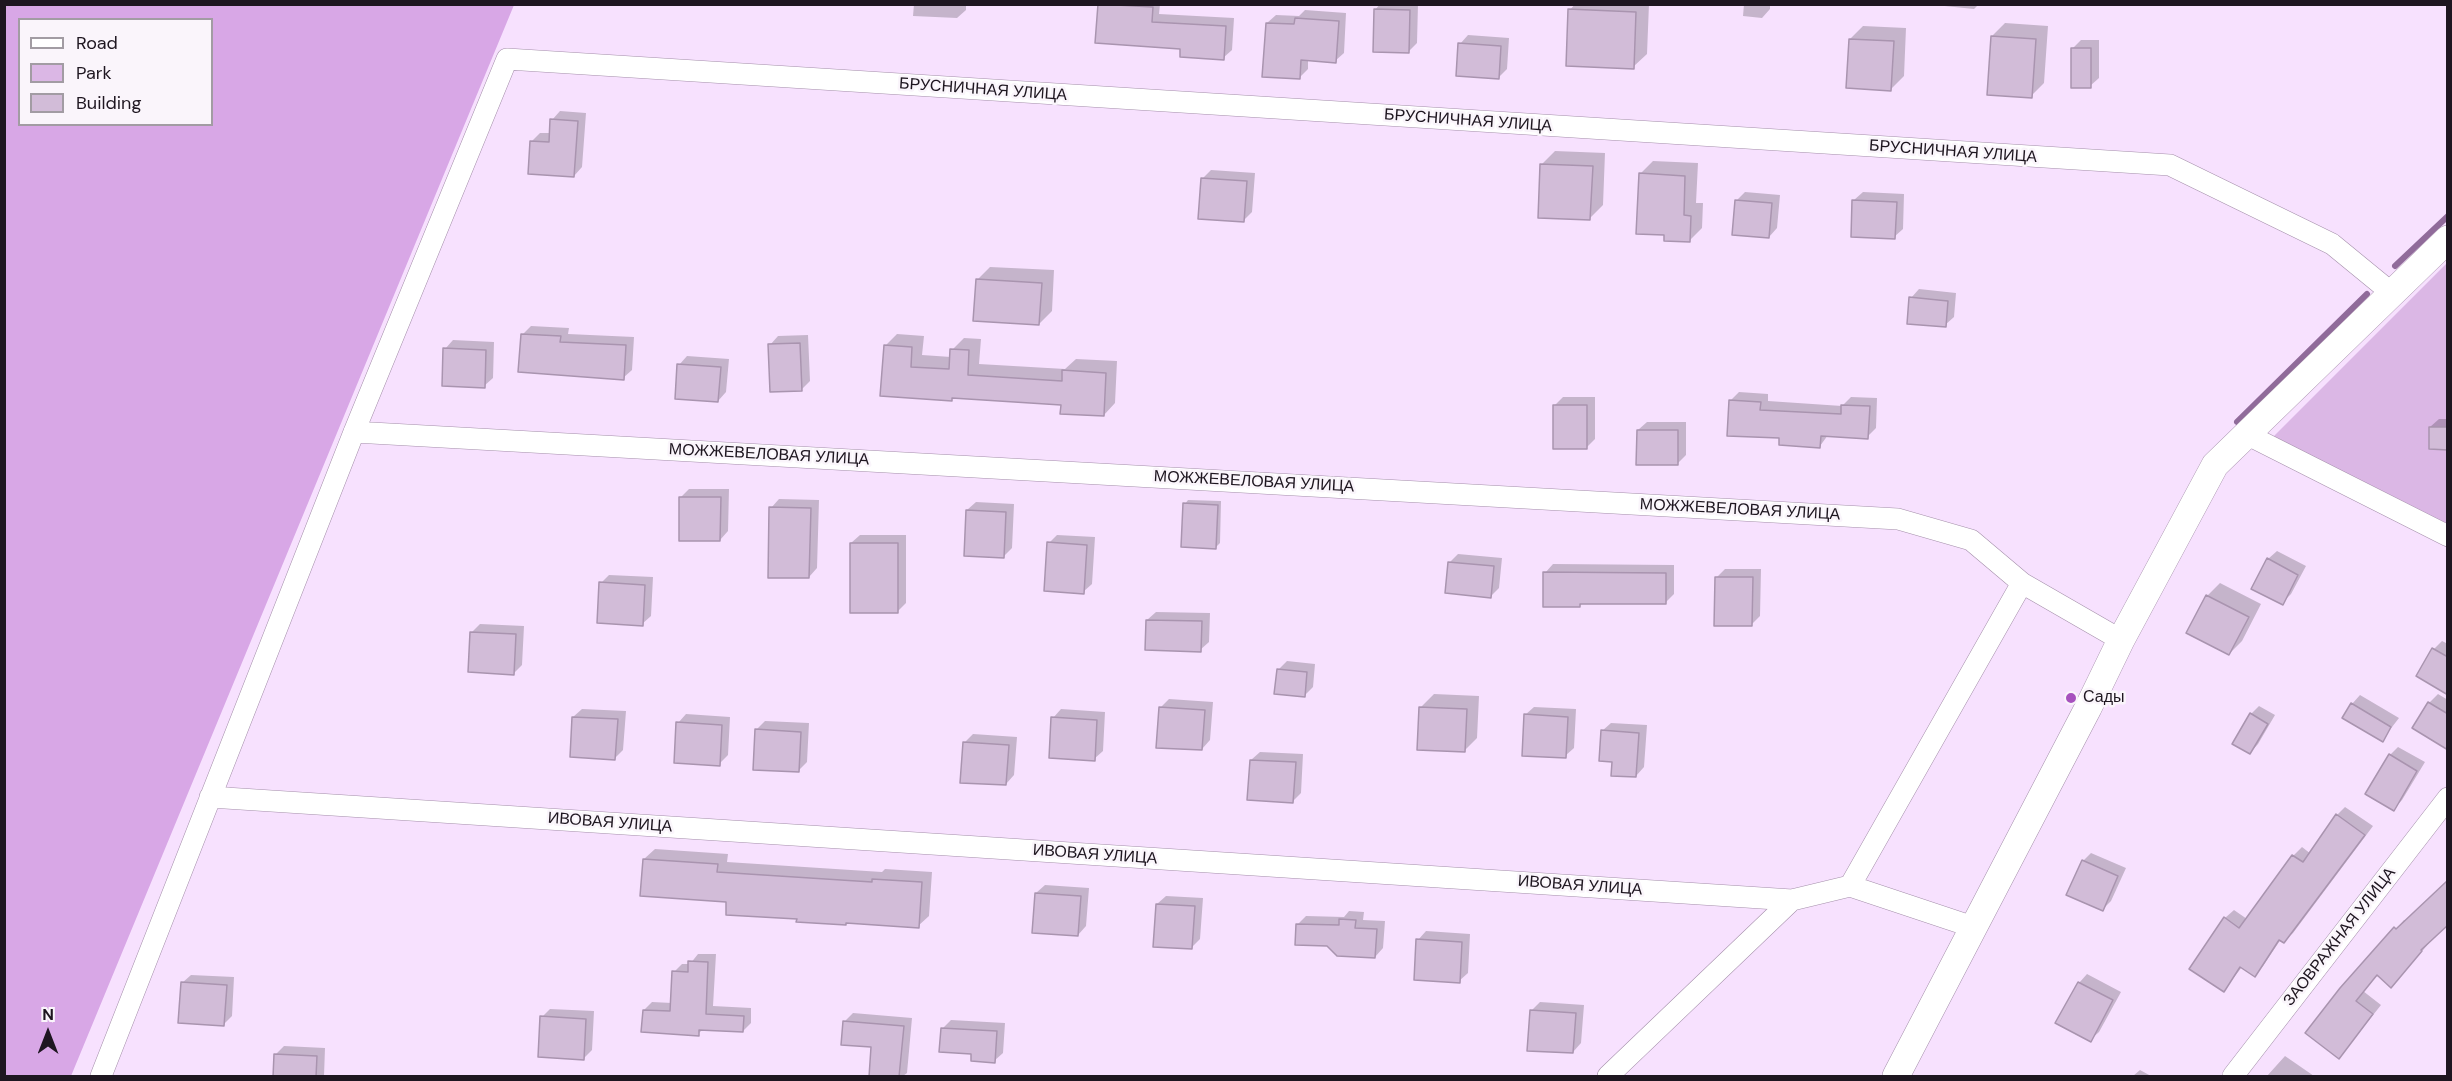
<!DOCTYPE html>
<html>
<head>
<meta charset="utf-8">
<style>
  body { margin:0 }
  #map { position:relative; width:2452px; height:1081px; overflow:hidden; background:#f7e1fe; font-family:"DM Sans",sans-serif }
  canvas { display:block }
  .frame { position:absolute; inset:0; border:6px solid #1e1620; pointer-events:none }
  .legend { position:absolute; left:18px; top:18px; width:195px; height:108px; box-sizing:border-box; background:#faf5fb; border:2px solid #a29ca3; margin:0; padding:8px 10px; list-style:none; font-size:18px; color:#1e1620 }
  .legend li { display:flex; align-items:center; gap:12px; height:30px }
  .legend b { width:30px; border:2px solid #a29ca3 }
  .north { position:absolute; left:18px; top:1003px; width:60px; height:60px; -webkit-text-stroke:4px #faf5fb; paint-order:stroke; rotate:0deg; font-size:16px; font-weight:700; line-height:24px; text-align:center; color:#1e1620 }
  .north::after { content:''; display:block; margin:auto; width:21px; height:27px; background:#1e1620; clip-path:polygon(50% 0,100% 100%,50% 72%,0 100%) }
</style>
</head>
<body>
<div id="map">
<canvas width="2452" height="1081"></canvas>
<div class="frame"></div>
<ul class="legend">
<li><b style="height:8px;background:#fff"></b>Road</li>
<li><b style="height:16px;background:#dbb7e5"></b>Park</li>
<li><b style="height:16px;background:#d2bcd8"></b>Building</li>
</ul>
<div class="north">N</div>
</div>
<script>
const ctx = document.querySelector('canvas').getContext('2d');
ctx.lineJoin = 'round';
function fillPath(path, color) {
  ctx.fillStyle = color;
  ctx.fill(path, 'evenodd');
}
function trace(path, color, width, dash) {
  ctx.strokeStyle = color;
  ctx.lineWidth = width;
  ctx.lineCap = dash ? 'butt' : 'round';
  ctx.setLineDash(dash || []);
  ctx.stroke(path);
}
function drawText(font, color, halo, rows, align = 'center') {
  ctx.font = font + ' "DM Sans",sans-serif';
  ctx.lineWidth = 5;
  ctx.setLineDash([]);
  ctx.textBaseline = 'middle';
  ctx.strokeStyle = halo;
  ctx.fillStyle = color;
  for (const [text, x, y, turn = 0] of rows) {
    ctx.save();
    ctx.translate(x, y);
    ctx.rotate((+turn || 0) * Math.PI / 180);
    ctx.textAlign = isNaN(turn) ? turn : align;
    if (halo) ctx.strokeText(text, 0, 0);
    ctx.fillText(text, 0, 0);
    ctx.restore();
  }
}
fillPath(new Path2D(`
  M 2447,263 L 2447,528 L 2271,439 Z`), '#dbb7e5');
fillPath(new Path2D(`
  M 5,4 L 514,5 L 71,1076 L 5,1076 ZM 20,20 L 212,20 L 212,124 L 20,124 Z`), '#d8a7e6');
fillPath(new Path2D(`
  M 914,4 L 966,4 L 966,10 L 957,18 L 913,16 Z
  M 1099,4 L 1160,4 L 1159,14 L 1234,18 L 1232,50 L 1223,58 L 1182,48 Z
  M 1380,4 L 1418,4 L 1417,43 L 1408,52 L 1375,10 Z
  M 1575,4 L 1649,4 L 1647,54 L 1633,67 L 1570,10 Z
  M 1744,4 L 1770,4 L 1770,9 L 1762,18 L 1743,16 Z
  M 1925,4 L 1979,4 L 1974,9 Z
  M 1305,10 L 1346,13 L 1344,53 L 1335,61 L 1308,60 L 1308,69 L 1299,78 L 1267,23 L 1276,15 L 1299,16 Z
  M 2005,23 L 2048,26 L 2044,83 L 2031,96 L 1992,36 Z
  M 1863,26 L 1906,28 L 1904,76 L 1891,89 L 1850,39 Z
  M 1468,35 L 1509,38 L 1507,69 L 1499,77 L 1460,44 Z
  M 2081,40 L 2099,40 L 2099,78 L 2090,86 L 2072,49 Z
  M 560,111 L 586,113 L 582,167 L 574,176 L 532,141 L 540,133 L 551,133 L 552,120 Z
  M 1555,151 L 1605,153 L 1603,205 L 1590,218 L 1542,164 Z
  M 1653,161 L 1698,163 L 1696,203 L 1703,203 L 1702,228 L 1689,241 L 1666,234 L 1640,174 Z
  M 1211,170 L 1255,173 L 1252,212 L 1244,220 L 1202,179 Z
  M 1745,192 L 1780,195 L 1777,228 L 1769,237 L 1736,201 Z
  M 1863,192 L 1904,194 L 1903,229 L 1894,237 L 1854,200 Z
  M 990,267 L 1054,270 L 1052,311 L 1039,324 L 977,280 Z
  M 1919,289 L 1956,293 L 1954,317 L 1945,325 L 1911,298 Z
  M 531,326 L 569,328 L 568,334 L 634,337 L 632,370 L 623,378 L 522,335 Z
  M 897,334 L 924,336 L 922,355 L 951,357 L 952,350 L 964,338 L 981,339 L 979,364 L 1065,369 L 1076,359 L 1117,361 L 1115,403 L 1104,415 L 1062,403 L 955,397 L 951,400 L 882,395 L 885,346 Z
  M 808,335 L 810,381 L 801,390 L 770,345 L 778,336 Z
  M 453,340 L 494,342 L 493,378 L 484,386 L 445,349 Z
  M 687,356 L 729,359 L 726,392 L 718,401 L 679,365 Z
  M 1739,392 L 1768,394 L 1768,401 L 1842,406 L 1851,397 L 1877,398 L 1876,428 L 1867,437 L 1828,435 L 1820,446 L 1730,401 Z
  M 1563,397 L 1595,397 L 1595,439 L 1587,447 L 1554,406 Z
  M 2439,419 L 2448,419 L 2448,448 L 2430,427 Z
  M 1647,422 L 1686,422 L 1686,455 L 1677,464 L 1638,430 Z
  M 689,489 L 729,489 L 728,531 L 720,540 L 680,498 Z
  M 779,499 L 819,500 L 817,568 L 809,577 L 771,508 Z
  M 1188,500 L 1221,501 L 1220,543 L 1216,547 L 1185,504 Z
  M 976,502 L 1014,504 L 1012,548 L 1003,557 L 967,510 Z
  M 860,535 L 906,535 L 906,603 L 898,611 L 851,543 Z
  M 1057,535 L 1095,537 L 1092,584 L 1083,592 L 1049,543 Z
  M 2277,551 L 2306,566 L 2291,594 L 2282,603 L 2268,559 Z
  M 1458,554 L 1502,558 L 1499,588 L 1491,596 L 1450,562 Z
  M 1553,564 L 1674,565 L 1674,594 L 1666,602 L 1583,602 L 1580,606 L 1545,573 Z
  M 1725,569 L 1761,569 L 1760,616 L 1752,624 L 1716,578 Z
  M 609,575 L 653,577 L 651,616 L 642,624 L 601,583 Z
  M 2220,583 L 2261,604 L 2242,641 L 2229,654 L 2207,596 Z
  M 1156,612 L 1210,613 L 1209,642 L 1200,650 L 1147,620 Z
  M 480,624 L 524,626 L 522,665 L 513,674 L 472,632 Z
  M 2442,641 L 2448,644 L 2448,690 L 2434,649 Z
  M 1287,661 L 1315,664 L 1313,687 L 1304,696 L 1278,670 Z
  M 1434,694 L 1479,696 L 1477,738 L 1464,751 L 1420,708 Z
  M 2438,694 L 2448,700 L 2448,748 L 2414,727 L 2429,703 Z
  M 2360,695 L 2399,718 L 2382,740 L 2352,704 Z
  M 1169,699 L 1213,702 L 1210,740 L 1202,749 L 1160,708 Z
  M 2259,706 L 2275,715 L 2258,744 L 2250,753 L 2251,714 Z
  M 1534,707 L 1576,709 L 1574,748 L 1565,756 L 1525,715 Z
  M 582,709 L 626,711 L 623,750 L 615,758 L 573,717 Z
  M 1061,709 L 1105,712 L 1103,751 L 1094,759 L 1053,718 Z
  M 686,714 L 730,717 L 728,755 L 719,764 L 678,723 Z
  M 765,721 L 809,723 L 807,762 L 798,771 L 757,729 Z
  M 1611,723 L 1647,725 L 1644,767 L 1636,776 L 1614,761 L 1602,731 Z
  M 973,734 L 1017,737 L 1014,775 L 1006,784 L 964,743 Z
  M 2398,747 L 2425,762 L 2402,800 L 2394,809 L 2390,755 Z
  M 1260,752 L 1303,754 L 1301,793 L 1292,802 L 1251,760 Z
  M 2345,807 L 2373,826 L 2293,933 L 2284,941 L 2281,939 L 2263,966 L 2255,975 L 2242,967 L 2224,990 L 2225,918 L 2234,910 L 2247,919 L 2293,856 L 2302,847 L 2311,854 L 2337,815 Z
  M 655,849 L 728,854 L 727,862 L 882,872 L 885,869 L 932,872 L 929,916 L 918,926 L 848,922 L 846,924 L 798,918 L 728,900 L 644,859 Z
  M 2091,853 L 2126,868 L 2111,901 L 2103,909 L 2083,861 Z
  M 1045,885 L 1089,888 L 1086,926 L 1078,935 L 1036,893 Z
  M 1166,896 L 1203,898 L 1200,939 L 1191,948 L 1157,904 Z
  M 1349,911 L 1364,912 L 1363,920 L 1385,921 L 1383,948 L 1375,957 L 1327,944 L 1297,925 L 1306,916 L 1344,917 Z
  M 2404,920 L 2430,942 L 2400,977 L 2378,974 L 2363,991 L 2381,1005 L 2347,1048 L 2307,1033 Z
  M 1426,931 L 1470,934 L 1468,973 L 1459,981 L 1418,940 Z
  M 698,954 L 716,954 L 713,1006 L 751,1008 L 751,1023 L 743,1031 L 704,1028 L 698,1034 L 644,1010 L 652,1002 L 672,1003 L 674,972 L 682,964 L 690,964 Z
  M 2087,974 L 2121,992 L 2099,1032 L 2090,1040 L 2079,983 Z
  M 191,975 L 234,977 L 232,1016 L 224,1024 L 182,983 Z
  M 1540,1002 L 1584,1005 L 1581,1043 L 1573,1052 L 1531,1011 Z
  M 550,1009 L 594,1011 L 592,1050 L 583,1059 L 542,1017 Z
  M 853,1013 L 912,1018 L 907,1073 L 903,1076 L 870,1076 L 873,1046 L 844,1022 Z
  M 951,1020 L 1005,1023 L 1003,1053 L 994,1061 L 973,1053 L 942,1029 Z
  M 284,1046 L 325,1048 L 324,1076 L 274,1076 L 275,1055 Z
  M 2285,1056 L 2314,1076 L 2267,1076 Z
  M 2140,1070 L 2151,1076 L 2133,1076 Z`), '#0003');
trace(new Path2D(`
  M 2395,266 L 2448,216
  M 2237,422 L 2367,294`), '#906b9a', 6);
const building = new Path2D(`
  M 1098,4 L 1153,7 L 1152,22 L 1226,26 L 1224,60 L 1180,57 L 1180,49 L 1095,43 Z
  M 1374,9 L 1410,10 L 1409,53 L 1373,52 Z
  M 1568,9 L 1636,12 L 1634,69 L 1566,66 Z
  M 1295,18 L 1339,21 L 1336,63 L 1301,60 L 1300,79 L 1262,77 L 1266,23 L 1294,24 Z
  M 1991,36 L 2036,39 L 2032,98 L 1987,95 Z
  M 1849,39 L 1894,41 L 1891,91 L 1846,88 Z
  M 1458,43 L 1501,46 L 1499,79 L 1456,76 Z
  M 2071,48 L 2091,48 L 2091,88 L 2071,88 Z
  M 550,119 L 578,121 L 574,177 L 528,174 L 530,141 L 549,142 Z
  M 1540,164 L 1593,166 L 1590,220 L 1538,218 Z
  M 1639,173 L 1685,176 L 1684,215 L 1691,216 L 1690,242 L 1664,241 L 1664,235 L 1636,234 Z
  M 1201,178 L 1247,181 L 1244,222 L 1198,219 Z
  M 1735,200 L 1772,203 L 1769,238 L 1732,235 Z
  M 1852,200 L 1897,202 L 1895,239 L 1851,237 Z
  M 976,279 L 1042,283 L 1039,325 L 973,321 Z
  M 1909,297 L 1948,301 L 1946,327 L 1907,324 Z
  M 521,334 L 561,336 L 560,342 L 626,345 L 624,380 L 518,372 Z
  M 800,343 L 802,391 L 770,392 L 768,344 Z
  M 884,345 L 912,347 L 911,367 L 949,369 L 950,349 L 969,350 L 968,375 L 1062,381 L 1062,370 L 1106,373 L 1104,416 L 1060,414 L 1061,405 L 952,398 L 952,401 L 880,396 Z
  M 443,348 L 486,350 L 485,388 L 442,386 Z
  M 677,364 L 721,367 L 718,402 L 675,399 Z
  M 1729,400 L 1761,402 L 1760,410 L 1841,414 L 1841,405 L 1870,406 L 1868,439 L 1821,436 L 1820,448 L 1779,445 L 1779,438 L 1727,436 Z
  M 1553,405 L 1587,405 L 1587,449 L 1553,449 Z
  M 2429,427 L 2448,427 L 2448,450 L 2429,449 Z
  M 1637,430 L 1678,430 L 1678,465 L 1636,465 Z
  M 679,497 L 721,497 L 720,541 L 679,541 Z
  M 1183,503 L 1218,505 L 1216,549 L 1181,547 Z
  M 769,507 L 811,508 L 809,578 L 768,578 Z
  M 966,510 L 1006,512 L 1004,558 L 964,556 Z
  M 1047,542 L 1087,545 L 1084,594 L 1044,591 Z
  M 850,543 L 898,543 L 898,613 L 850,613 Z
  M 2267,558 L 2298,575 L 2283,605 L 2251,589 Z
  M 1448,562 L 1494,566 L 1491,598 L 1445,593 Z
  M 1543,572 L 1666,573 L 1666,604 L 1580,604 L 1580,607 L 1543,607 Z
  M 1715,577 L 1753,577 L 1752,626 L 1714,626 Z
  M 599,582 L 645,585 L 643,626 L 597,623 Z
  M 2206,595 L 2249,617 L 2229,655 L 2186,633 Z
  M 1146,620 L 1202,621 L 1201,652 L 1145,650 Z
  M 470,632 L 516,634 L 514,675 L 468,672 Z
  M 2432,648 L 2448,657 L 2448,695 L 2416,676 Z
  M 1277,669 L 1307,672 L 1305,697 L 1274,694 Z
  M 2428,702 L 2448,714 L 2448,750 L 2412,728 Z
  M 2351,703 L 2391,727 L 2383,742 L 2342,718 Z
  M 1159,707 L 1205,710 L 1202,750 L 1156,748 Z
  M 1419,707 L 1467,709 L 1465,752 L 1417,750 Z
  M 2250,713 L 2268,724 L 2250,754 L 2232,744 Z
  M 1524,714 L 1568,717 L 1566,758 L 1522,756 Z
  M 572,717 L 618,719 L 615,760 L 570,757 Z
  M 1051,717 L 1097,720 L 1095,761 L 1049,758 Z
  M 676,722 L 722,725 L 720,766 L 674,763 Z
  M 755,729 L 801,732 L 799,772 L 753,770 Z
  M 1601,730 L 1639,733 L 1636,777 L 1611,776 L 1612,762 L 1599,761 Z
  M 963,742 L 1009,745 L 1006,785 L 960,783 Z
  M 2389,754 L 2417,771 L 2394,811 L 2365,794 Z
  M 1250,760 L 1296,762 L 1293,803 L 1247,800 Z
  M 2336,814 L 2365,835 L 2284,943 L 2279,940 L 2255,977 L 2240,967 L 2224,992 L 2189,969 L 2224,917 L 2239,928 L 2292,855 L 2303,862 Z
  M 643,859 L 718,864 L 717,872 L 872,882 L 872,879 L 922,882 L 919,928 L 846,923 L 846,925 L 796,922 L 797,919 L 726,915 L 726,902 L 640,896 Z
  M 2082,860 L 2118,876 L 2103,911 L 2066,895 Z
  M 2448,880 L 2448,925 L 2421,950 L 2422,951 L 2391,988 L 2377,975 L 2356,1001 L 2373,1014 L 2339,1059 L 2305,1033 L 2340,988 L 2394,927 L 2396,929 Z
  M 1035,893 L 1081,896 L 1078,936 L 1032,933 Z
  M 1156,904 L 1195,906 L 1192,949 L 1153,947 Z
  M 1339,919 L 1356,920 L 1355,928 L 1377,929 L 1375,958 L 1337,956 L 1327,946 L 1295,945 L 1296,924 L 1339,925 Z
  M 1416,939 L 1462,942 L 1460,983 L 1414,980 Z
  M 688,961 L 708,962 L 706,1014 L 744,1016 L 743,1032 L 699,1030 L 699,1036 L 641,1032 L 643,1010 L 670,1011 L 672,971 L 688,972 Z
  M 181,982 L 227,985 L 224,1026 L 178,1023 Z
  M 2078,982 L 2113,1000 L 2091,1042 L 2055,1023 Z
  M 1530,1010 L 1576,1013 L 1573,1053 L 1527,1051 Z
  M 540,1016 L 586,1019 L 584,1060 L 538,1057 Z
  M 843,1021 L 904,1026 L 899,1077 L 869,1077 L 871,1047 L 841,1045 Z
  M 941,1028 L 997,1031 L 995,1063 L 971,1061 L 971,1054 L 939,1052 Z
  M 274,1054 L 317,1056 L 316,1077 L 273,1077 Z`);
fillPath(building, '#d2bcd8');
trace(building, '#a994af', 1.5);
const minor = new Path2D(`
  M 354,432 L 1898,519 L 1971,540 L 2022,583 L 2121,640
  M 2246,434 L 2448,536
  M 210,797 L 1792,900 L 1850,886 L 1973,927
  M 1850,886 L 2022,583
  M 101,1076 L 354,432 L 507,59 L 2170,165 L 2332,244 L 2393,294
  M 1608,1076 L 1792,900
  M 2233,1076 L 2448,798`);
const tertiary = new Path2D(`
  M 1896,1076 L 2088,708 L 2121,640 L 2215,465 L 2448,239`);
trace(minor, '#a48faa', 22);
trace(tertiary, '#a48faa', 28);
trace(minor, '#fff', 21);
trace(tertiary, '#fff', 27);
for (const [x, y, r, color] of [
  [2071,698,6,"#a751be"]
]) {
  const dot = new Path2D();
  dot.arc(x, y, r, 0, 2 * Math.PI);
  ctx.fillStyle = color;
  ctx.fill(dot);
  trace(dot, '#faf5fb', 2);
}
drawText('16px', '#1e1620', '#faf5fb', [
  ["БРУСНИЧНАЯ УЛИЦА",983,90,4],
  ["БРУСНИЧНАЯ УЛИЦА",1468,121,4],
  ["БРУСНИЧНАЯ УЛИЦА",1953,152,4],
  ["МОЖЖЕВЕЛОВАЯ УЛИЦА",769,455,3],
  ["МОЖЖЕВЕЛОВАЯ УЛИЦА",1254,482,3],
  ["МОЖЖЕВЕЛОВАЯ УЛИЦА",1740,510,3],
  ["ИВОВАЯ УЛИЦА",610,823,4],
  ["ИВОВАЯ УЛИЦА",1095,855,4],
  ["ИВОВАЯ УЛИЦА",1580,886,4],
  ["ЗАОВРАЖНАЯ УЛИЦА",2340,937,-52]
]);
drawText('16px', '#1e1620', '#faf5fb', [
  ["Сады",2083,698]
], 'left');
</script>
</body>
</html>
